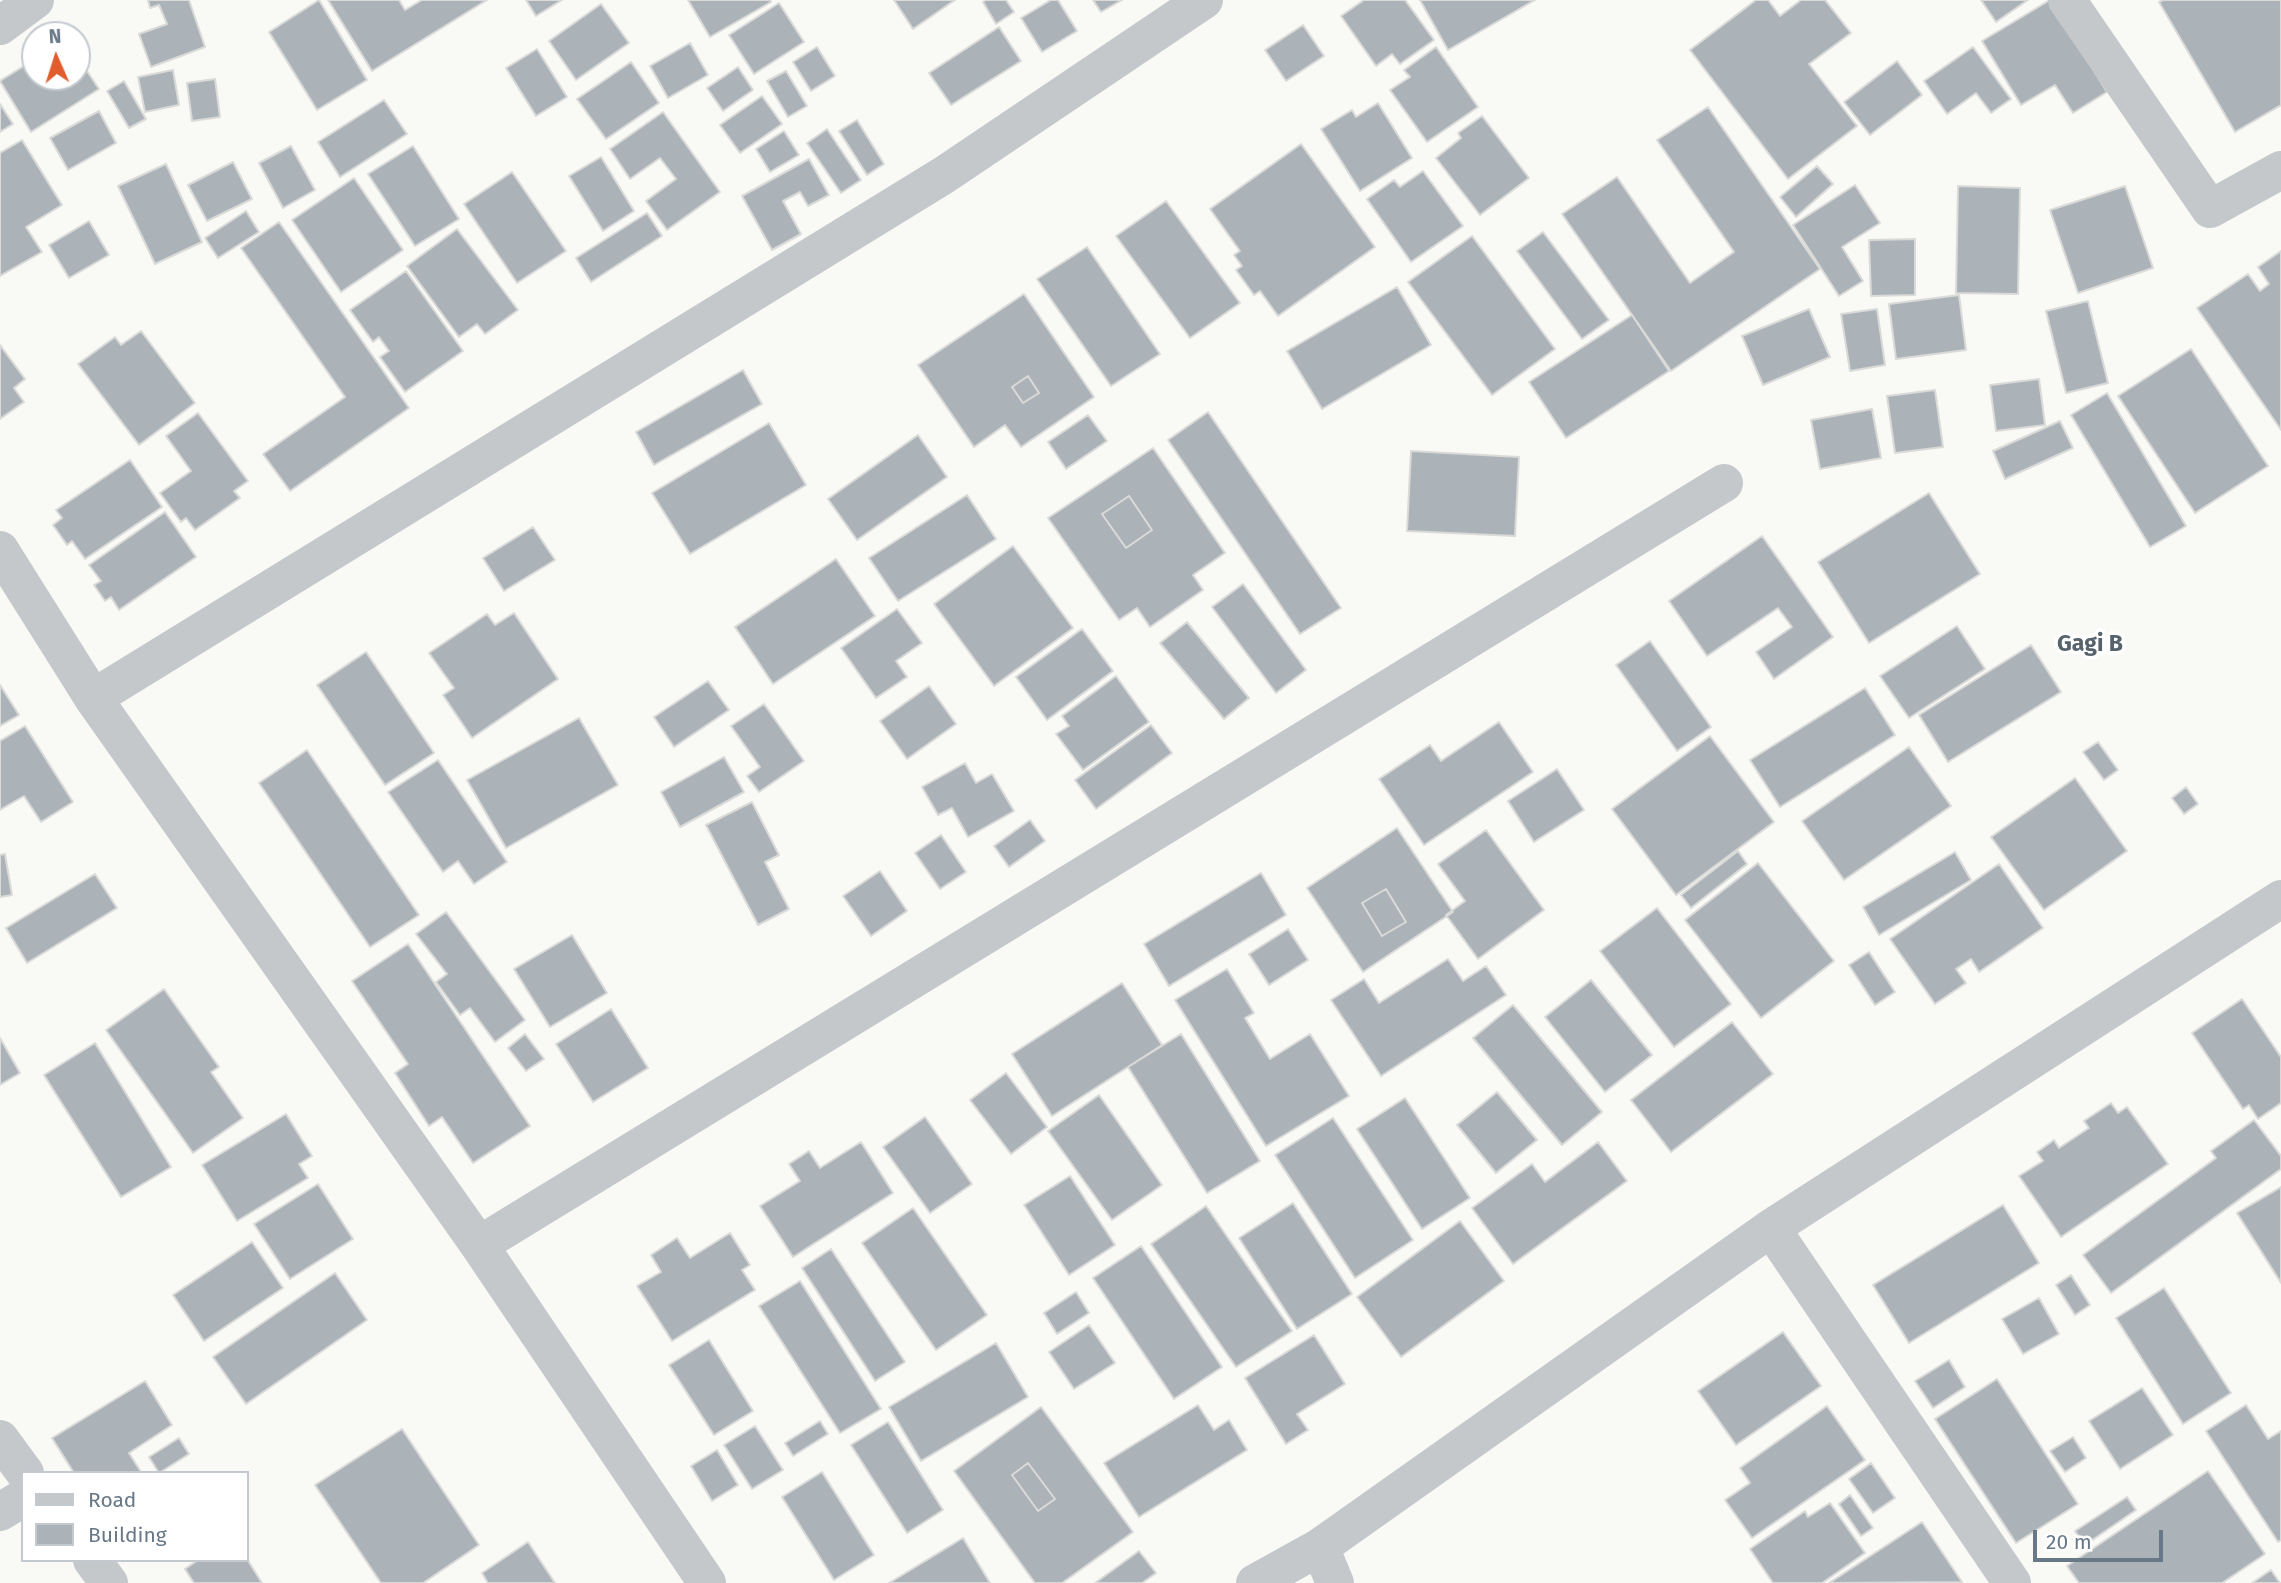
<!DOCTYPE html>
<html>
<head>
<meta charset="utf-8">
<style>
  body { margin:0 }
  #map { position:relative; width:2281px; height:1583px; overflow:hidden; background:#f9f9f6; font-family:"Fira Sans",sans-serif }
  canvas { display:block }
  .legend { position:absolute; left:21px; top:1471px; width:228px; height:91px; box-sizing:border-box; background:#fff; border:2px solid #c3c9cf; margin:0; padding:9px 12px; list-style:none; font-size:21px; color:#687887 }
  .legend li { display:flex; align-items:center; gap:14px; height:35px }
  .legend b { width:35px; border:2px solid #c3c9cf }
  .north { position:absolute; left:21px; top:21px; width:70px; height:70px; box-sizing:border-box; background:#fff; border:2px solid #c3c9cf; border-radius:50%; rotate:357deg; font-size:19px; font-weight:700; line-height:28px; text-align:center; color:#687887 }
  .north::after { content:''; display:block; margin:auto; width:24px; height:32px; background:#e25d2d; clip-path:polygon(50% 0,100% 100%,50% 72%,0 100%) }
  .scale { position:absolute; left:2033px; top:1530px; width:130px; height:32px; box-sizing:border-box; border:4px solid #687887; border-top:0; padding-left:9px; font-size:21px; line-height:24px; white-space:nowrap; color:#687887; -webkit-text-stroke:5px #fff; paint-order:stroke }
</style>
</head>
<body>
<div id="map">
<canvas width="2281" height="1583"></canvas>
<ul class="legend">
<li><b style="height:9px;background:#c4c8cb"></b>Road</li>
<li><b style="height:19px;background:#abb3b9"></b>Building</li>
</ul>
<div class="north">N</div>
<div class="scale">20 m</div>
</div>
<script>
const ctx = document.querySelector('canvas').getContext('2d');
ctx.lineJoin = 'round';
function fillPath(path, color) {
  ctx.fillStyle = color;
  ctx.fill(path, 'evenodd');
}
function trace(path, color, width, dash) {
  ctx.strokeStyle = color;
  ctx.lineWidth = width;
  ctx.lineCap = dash ? 'butt' : 'round';
  ctx.setLineDash(dash || []);
  ctx.stroke(path);
}
function drawText(font, color, halo, rows, align = 'center') {
  ctx.font = font + ' "Fira Sans",sans-serif';
  ctx.lineWidth = 7;
  ctx.setLineDash([]);
  ctx.textBaseline = 'middle';
  ctx.strokeStyle = halo;
  ctx.fillStyle = color;
  for (const [text, x, y, turn = 0] of rows) {
    ctx.save();
    ctx.translate(x, y);
    ctx.rotate((+turn || 0) * Math.PI / 180);
    ctx.textAlign = isNaN(turn) ? turn : align;
    if (halo) ctx.strokeText(text, 0, 0);
    ctx.fillText(text, 0, 0);
    ctx.restore();
  }
}
const building = new Path2D(`
  M 148,0 L 189,0 L 205,47 L 151,67 L 139,34 L 167,24 L 159,5 L 150,8 Z
  M 319,0 L 367,80 L 317,110 L 269,32 Z
  M 328,0 L 399,0 L 405,10 L 422,0 L 487,0 L 372,71 Z
  M 526,0 L 562,0 L 536,16 Z
  M 688,0 L 770,0 L 771,2 L 710,37 Z
  M 894,0 L 955,0 L 913,29 Z
  M 986,0 L 1006,0 L 1014,12 L 996,24 L 983,2 Z
  M 1051,0 L 1058,0 L 1077,31 L 1042,52 L 1021,18 Z
  M 1093,0 L 1122,0 L 1101,12 Z
  M 1364,0 L 1405,0 L 1434,40 L 1400,64 L 1392,54 L 1376,66 L 1341,16 Z
  M 1420,0 L 1535,0 L 1448,50 Z
  M 1756,0 L 1768,0 L 1780,16 L 1801,0 L 1825,0 L 1851,33 L 1809,64 L 1857,126 L 1788,179 L 1690,50 Z
  M 1981,0 L 2028,0 L 1996,22 Z
  M 2050,0 L 2107,92 L 2073,113 L 2055,85 L 2021,105 L 1982,41 Z
  M 2163,0 L 2281,0 L 2281,105 L 2235,132 L 2159,2 Z
  M 779,3 L 804,42 L 754,74 L 729,35 Z
  M 601,4 L 629,43 L 576,80 L 549,41 Z
  M 1303,25 L 1324,56 L 1286,81 L 1265,50 Z
  M 999,27 L 1021,61 L 951,105 L 929,73 Z
  M 690,43 L 708,75 L 668,98 L 650,66 Z
  M 817,47 L 835,76 L 811,91 L 793,62 Z
  M 1436,47 L 1478,107 L 1427,142 L 1390,90 L 1410,77 L 1404,70 Z
  M 1973,47 L 2011,99 L 1991,113 L 1976,93 L 1947,114 L 1924,81 Z
  M 537,49 L 567,97 L 536,116 L 506,68 Z
  M 77,56 L 99,89 L 31,132 L 0,81 L 35,59 L 35,77 L 77,77 Z
  M 1897,61 L 1922,95 L 1870,135 L 1844,102 Z
  M 631,62 L 659,103 L 606,139 L 577,99 Z
  M 738,67 L 753,90 L 723,111 L 707,88 Z
  M 173,70 L 179,105 L 145,112 L 138,77 Z
  M 786,71 L 807,106 L 788,117 L 767,81 Z
  M 215,79 L 220,117 L 192,121 L 187,83 Z
  M 124,81 L 146,119 L 129,128 L 107,91 Z
  M 762,96 L 782,124 L 740,153 L 720,125 Z
  M 384,100 L 407,134 L 340,177 L 318,142 Z
  M 1378,103 L 1412,158 L 1360,191 L 1321,129 L 1352,110 L 1356,117 Z
  M 0,104 L 13,124 L 0,132 Z
  M 1708,107 L 1820,269 L 1671,371 L 1562,214 L 1617,177 L 1690,283 L 1734,252 L 1657,140 Z
  M 99,111 L 116,143 L 68,170 L 50,138 Z
  M 663,112 L 720,192 L 667,230 L 646,201 L 676,179 L 660,158 L 630,179 L 610,149 Z
  M 1482,116 L 1529,178 L 1480,215 L 1436,158 L 1461,138 L 1458,133 Z
  M 857,120 L 884,164 L 867,175 L 839,131 Z
  M 827,129 L 861,180 L 841,193 L 807,143 Z
  M 784,131 L 799,155 L 770,172 L 756,149 Z
  M 22,140 L 62,205 L 26,227 L 42,252 L 0,276 L 0,153 Z
  M 1301,144 L 1375,247 L 1278,316 L 1260,291 L 1254,295 L 1236,270 L 1242,266 L 1234,255 L 1240,251 L 1210,209 Z
  M 291,146 L 315,190 L 283,208 L 259,163 Z
  M 413,146 L 459,219 L 415,246 L 368,174 Z
  M 601,157 L 634,211 L 603,231 L 569,176 Z
  M 809,159 L 829,195 L 808,206 L 800,192 L 783,201 L 801,234 L 772,250 L 742,196 Z
  M 233,162 L 252,199 L 207,221 L 188,185 Z
  M 166,164 L 202,242 L 155,264 L 118,186 Z
  M 1817,166 L 1833,184 L 1796,217 L 1780,197 Z
  M 1423,171 L 1463,226 L 1411,262 L 1367,199 L 1394,180 L 1400,187 Z
  M 512,172 L 566,251 L 517,283 L 464,204 Z
  M 354,178 L 403,250 L 341,292 L 292,220 Z
  M 1855,185 L 1880,223 L 1842,247 L 1863,281 L 1839,296 L 1793,225 Z
  M 1958,186 L 2020,188 L 2018,294 L 1956,293 Z
  M 2125,186 L 2153,268 L 2078,293 L 2050,210 Z
  M 1166,201 L 1240,303 L 1190,338 L 1116,236 Z
  M 246,211 L 259,232 L 218,258 L 205,238 Z
  M 647,213 L 662,236 L 591,282 L 576,258 Z
  M 89,221 L 109,255 L 69,278 L 49,245 Z
  M 279,222 L 409,408 L 290,491 L 263,454 L 345,397 L 241,248 Z
  M 457,229 L 518,310 L 485,334 L 477,324 L 459,337 L 407,266 Z
  M 1543,232 L 1609,320 L 1582,339 L 1517,251 Z
  M 1472,236 L 1555,349 L 1492,395 L 1408,282 Z
  M 1915,239 L 1915,295 L 1871,296 L 1869,240 Z
  M 1087,247 L 1160,354 L 1111,386 L 1037,279 Z
  M 2281,251 L 2281,430 L 2197,308 L 2248,274 L 2260,291 L 2269,284 L 2258,267 Z
  M 406,271 L 463,351 L 405,392 L 380,357 L 389,351 L 379,337 L 373,342 L 350,310 Z
  M 1397,287 L 1431,345 L 1322,409 L 1287,351 Z
  M 1024,294 L 1094,397 L 1021,447 L 1005,425 L 974,447 L 918,365 ZM 1028,376 L 1039,393 L 1023,403 L 1012,387 Z
  M 1959,295 L 1966,350 L 1896,359 L 1889,304 Z
  M 2088,301 L 2108,383 L 2066,393 L 2046,311 Z
  M 1809,309 L 1830,357 L 1763,385 L 1742,336 Z
  M 1877,309 L 1885,365 L 1850,371 L 1841,314 Z
  M 1632,315 L 1669,371 L 1566,438 L 1529,382 Z
  M 141,331 L 195,403 L 139,445 L 78,364 L 115,337 L 121,345 Z
  M 0,345 L 25,379 L 14,388 L 24,402 L 0,419 Z
  M 2191,349 L 2268,466 L 2195,513 L 2118,396 Z
  M 743,370 L 762,404 L 654,465 L 636,432 Z
  M 1028,376 L 1039,393 L 1023,403 L 1012,387 Z
  M 2039,379 L 2045,425 L 1996,431 L 1990,385 Z
  M 1935,390 L 1943,447 L 1895,453 L 1887,396 Z
  M 2107,393 L 2186,526 L 2150,547 L 2071,415 Z
  M 1872,409 L 1881,458 L 1820,469 L 1811,420 Z
  M 1208,412 L 1341,608 L 1300,634 L 1168,440 Z
  M 198,413 L 248,481 L 234,491 L 240,498 L 195,530 L 186,518 L 181,522 L 160,493 L 191,471 L 166,436 Z
  M 1088,415 L 1107,441 L 1066,469 L 1048,442 Z
  M 2060,421 L 2073,448 L 2005,479 L 1993,451 Z
  M 769,423 L 806,485 L 690,554 L 652,493 Z
  M 918,435 L 947,477 L 857,540 L 828,499 Z
  M 1153,448 L 1225,553 L 1193,575 L 1203,590 L 1150,627 L 1137,608 L 1119,620 L 1048,518 ZM 1129,496 L 1152,530 L 1126,548 L 1102,514 Z
  M 1411,451 L 1519,457 L 1515,536 L 1407,531 Z
  M 130,460 L 162,507 L 85,559 L 72,541 L 67,545 L 53,525 L 62,518 L 56,510 Z
  M 1929,493 L 1980,574 L 1869,643 L 1818,562 Z
  M 967,495 L 996,539 L 898,601 L 869,558 Z
  M 1129,496 L 1152,530 L 1126,548 L 1102,514 Z
  M 165,512 L 196,557 L 119,610 L 111,597 L 105,601 L 94,585 L 101,581 L 89,565 Z
  M 533,527 L 555,560 L 504,591 L 483,558 Z
  M 1762,536 L 1833,637 L 1774,679 L 1756,652 L 1792,627 L 1778,608 L 1707,656 L 1669,601 Z
  M 1013,546 L 1073,628 L 994,686 L 934,604 Z
  M 836,559 L 875,616 L 773,684 L 735,627 Z
  M 1243,584 L 1306,670 L 1276,693 L 1212,607 Z
  M 897,609 L 922,643 L 896,661 L 907,677 L 876,698 L 841,648 Z
  M 514,613 L 558,679 L 472,738 L 443,695 L 454,688 L 429,653 L 487,614 L 495,625 Z
  M 1187,622 L 1249,698 L 1224,719 L 1160,643 Z
  M 1957,626 L 1985,669 L 1909,718 L 1880,676 Z
  M 1082,629 L 1113,671 L 1047,720 L 1016,677 Z
  M 1650,641 L 1711,727 L 1677,751 L 1616,665 Z
  M 2031,645 L 2061,692 L 1948,762 L 1919,715 Z
  M 366,652 L 434,753 L 385,785 L 317,685 Z
  M 1116,676 L 1149,722 L 1083,770 L 1056,734 L 1069,726 L 1062,716 Z
  M 708,681 L 729,710 L 674,747 L 654,717 Z
  M 0,685 L 19,715 L 0,726 Z
  M 929,686 L 956,724 L 907,759 L 880,721 Z
  M 1865,688 L 1895,735 L 1780,807 L 1750,760 Z
  M 764,704 L 804,761 L 759,792 L 747,776 L 760,767 L 731,726 Z
  M 579,718 L 618,785 L 506,848 L 467,780 Z
  M 1499,722 L 1533,772 L 1424,845 L 1379,779 L 1430,745 L 1441,761 Z
  M 1151,725 L 1172,753 L 1096,809 L 1075,780 Z
  M 25,726 L 73,802 L 41,822 L 24,796 L 0,810 L 0,741 Z
  M 1710,736 L 1774,822 L 1676,895 L 1612,809 Z
  M 2098,742 L 2118,770 L 2104,780 L 2083,752 Z
  M 1909,747 L 1951,806 L 1844,880 L 1802,821 Z
  M 307,750 L 419,915 L 370,947 L 259,783 Z
  M 724,757 L 744,792 L 680,827 L 661,792 Z
  M 438,760 L 507,862 L 474,884 L 458,861 L 443,872 L 388,792 Z
  M 965,763 L 976,783 L 992,774 L 1014,811 L 968,837 L 952,808 L 938,815 L 922,787 Z
  M 1557,769 L 1584,810 L 1534,842 L 1508,801 Z
  M 2075,778 L 2127,851 L 2044,910 L 1991,837 Z
  M 2186,787 L 2198,804 L 2184,814 L 2172,798 Z
  M 752,802 L 779,855 L 765,862 L 789,909 L 758,925 L 706,825 Z
  M 1030,820 L 1045,841 L 1009,867 L 994,846 Z
  M 1397,828 L 1453,912 L 1363,972 L 1307,888 ZM 1386,889 L 1406,922 L 1382,936 L 1362,903 Z
  M 1486,830 L 1544,910 L 1478,959 L 1446,915 L 1465,901 L 1438,864 Z
  M 941,835 L 966,872 L 940,889 L 915,853 Z
  M 1738,851 L 1747,864 L 1691,908 L 1681,895 Z
  M 1955,852 L 1971,880 L 1879,935 L 1863,907 Z
  M 5,854 L 12,895 L 0,897 L 0,855 Z
  M 1758,863 L 1834,961 L 1761,1018 L 1685,920 Z
  M 1999,864 L 2043,928 L 1979,972 L 1971,959 L 1956,969 L 1966,983 L 1935,1004 L 1890,939 Z
  M 880,871 L 907,911 L 871,936 L 843,896 Z
  M 1261,873 L 1286,915 L 1169,986 L 1144,944 Z
  M 95,874 L 117,908 L 27,963 L 6,928 Z
  M 1386,889 L 1406,922 L 1382,936 L 1362,903 Z
  M 1657,908 L 1731,1004 L 1674,1047 L 1600,951 Z
  M 446,912 L 525,1020 L 495,1042 L 470,1008 L 460,1015 L 436,982 L 447,974 L 416,934 Z
  M 1288,929 L 1308,960 L 1269,985 L 1249,954 Z
  M 572,935 L 607,993 L 550,1027 L 514,969 Z
  M 408,944 L 530,1126 L 473,1163 L 442,1117 L 429,1126 L 395,1073 L 408,1064 L 352,981 Z
  M 1869,952 L 1895,992 L 1875,1005 L 1849,965 Z
  M 1448,959 L 1463,981 L 1486,966 L 1506,995 L 1381,1076 L 1331,1000 L 1364,979 L 1379,1003 Z
  M 1227,969 L 1254,1013 L 1245,1018 L 1270,1059 L 1310,1034 L 1349,1096 L 1266,1146 L 1175,1000 Z
  M 1591,980 L 1652,1055 L 1605,1092 L 1545,1017 Z
  M 1122,983 L 1162,1045 L 1052,1116 L 1012,1054 Z
  M 164,989 L 219,1067 L 211,1072 L 243,1118 L 193,1153 L 106,1030 Z
  M 2242,999 L 2281,1057 L 2281,1103 L 2258,1119 L 2249,1105 L 2243,1109 L 2192,1033 Z
  M 1513,1005 L 1602,1112 L 1562,1145 L 1473,1038 Z
  M 611,1009 L 648,1068 L 593,1102 L 556,1044 Z
  M 1732,1022 L 1773,1074 L 1671,1152 L 1631,1100 Z
  M 525,1034 L 544,1059 L 526,1071 L 508,1048 Z
  M 1181,1034 L 1260,1161 L 1207,1193 L 1128,1067 Z
  M 0,1038 L 20,1073 L 0,1085 Z
  M 95,1043 L 171,1167 L 121,1197 L 44,1075 Z
  M 1006,1073 L 1047,1127 L 1011,1154 L 970,1100 Z
  M 1497,1092 L 1537,1140 L 1496,1173 L 1457,1125 Z
  M 1099,1095 L 1162,1185 L 1112,1220 L 1048,1131 Z
  M 1405,1098 L 1470,1198 L 1422,1229 L 1357,1129 Z
  M 2111,1103 L 2118,1113 L 2127,1107 L 2168,1164 L 2061,1237 L 2019,1176 L 2043,1161 L 2037,1152 L 2054,1140 L 2059,1148 L 2089,1128 L 2084,1121 Z
  M 286,1114 L 312,1156 L 299,1164 L 308,1178 L 237,1221 L 202,1165 Z
  M 925,1117 L 972,1184 L 930,1213 L 883,1147 Z
  M 1333,1118 L 1413,1240 L 1355,1278 L 1275,1155 Z
  M 2254,1120 L 2281,1156 L 2281,1169 L 2111,1293 L 2083,1255 L 2216,1158 L 2211,1151 Z
  M 861,1142 L 893,1193 L 793,1257 L 760,1206 L 800,1181 L 789,1164 L 809,1151 L 820,1168 Z
  M 1598,1142 L 1627,1181 L 1513,1264 L 1472,1208 L 1532,1164 L 1545,1182 Z
  M 1070,1176 L 1115,1245 L 1069,1275 L 1024,1205 Z
  M 318,1184 L 353,1239 L 290,1279 L 254,1224 Z
  M 2281,1187 L 2281,1283 L 2237,1213 Z
  M 1293,1203 L 1352,1294 L 1297,1329 L 1239,1238 Z
  M 2003,1205 L 2039,1263 L 1909,1343 L 1873,1285 Z
  M 1206,1206 L 1292,1331 L 1236,1367 L 1151,1244 Z
  M 913,1208 L 987,1315 L 936,1350 L 862,1243 Z
  M 1460,1221 L 1504,1281 L 1401,1357 L 1357,1297 Z
  M 730,1233 L 750,1265 L 742,1270 L 755,1290 L 672,1341 L 637,1286 L 661,1272 L 651,1255 L 677,1238 L 690,1258 Z
  M 252,1242 L 283,1288 L 204,1341 L 173,1295 Z
  M 1141,1246 L 1222,1367 L 1174,1399 L 1093,1278 Z
  M 831,1249 L 905,1362 L 875,1381 L 802,1268 Z
  M 335,1273 L 367,1320 L 246,1404 L 213,1357 Z
  M 2071,1275 L 2090,1305 L 2075,1315 L 2056,1285 Z
  M 800,1281 L 881,1409 L 840,1433 L 759,1306 Z
  M 2164,1288 L 2231,1393 L 2183,1424 L 2116,1318 Z
  M 1076,1292 L 1089,1313 L 1057,1334 L 1044,1313 Z
  M 2039,1298 L 2059,1334 L 2023,1354 L 2002,1319 Z
  M 1089,1325 L 1115,1363 L 1074,1389 L 1049,1352 Z
  M 1783,1332 L 1821,1386 L 1736,1445 L 1698,1391 Z
  M 1314,1335 L 1345,1384 L 1297,1414 L 1308,1430 L 1286,1444 L 1245,1378 Z
  M 709,1340 L 753,1411 L 714,1435 L 669,1365 Z
  M 996,1343 L 1028,1397 L 921,1461 L 889,1407 Z
  M 1949,1360 L 1965,1387 L 1933,1408 L 1915,1381 Z
  M 1997,1379 L 2078,1504 L 2016,1543 L 1935,1419 Z
  M 145,1381 L 172,1425 L 129,1453 L 141,1472 L 74,1473 L 52,1438 Z
  M 2142,1388 L 2173,1435 L 2120,1469 L 2089,1421 Z
  M 1198,1405 L 1214,1430 L 1229,1420 L 1247,1450 L 1139,1517 L 1104,1463 Z
  M 2246,1405 L 2268,1439 L 2281,1431 L 2281,1540 L 2278,1542 L 2206,1431 Z
  M 1827,1406 L 1865,1460 L 1752,1538 L 1725,1500 L 1750,1483 L 1740,1468 Z
  M 1041,1407 L 1133,1532 L 1062,1583 L 1035,1583 L 954,1471 ZM 1028,1463 L 1055,1499 L 1038,1511 L 1012,1475 Z
  M 820,1421 L 828,1434 L 793,1456 L 785,1443 Z
  M 888,1422 L 943,1510 L 907,1533 L 851,1445 Z
  M 755,1426 L 783,1470 L 752,1489 L 724,1445 Z
  M 402,1429 L 479,1545 L 423,1583 L 381,1583 L 315,1485 Z
  M 2073,1437 L 2086,1458 L 2065,1472 L 2050,1451 Z
  M 179,1438 L 189,1454 L 159,1473 L 149,1457 Z
  M 717,1450 L 738,1485 L 712,1501 L 691,1466 Z
  M 1028,1463 L 1055,1499 L 1038,1511 L 1012,1475 Z
  M 1871,1463 L 1895,1498 L 1873,1513 L 1849,1479 Z
  M 2208,1471 L 2265,1554 L 2222,1583 L 2079,1583 L 2067,1566 Z
  M 822,1472 L 874,1555 L 834,1580 L 782,1497 Z
  M 1850,1495 L 1873,1528 L 1861,1536 L 1839,1504 Z
  M 2127,1497 L 2136,1510 L 2085,1545 L 2075,1531 Z
  M 1830,1503 L 1865,1553 L 1822,1583 L 1773,1583 L 1750,1549 L 1805,1511 L 1808,1517 Z
  M 1922,1522 L 1962,1582 L 1829,1583 Z
  M 963,1538 L 990,1583 L 889,1583 Z
  M 528,1542 L 555,1583 L 488,1583 L 482,1573 Z
  M 1139,1551 L 1156,1573 L 1142,1583 L 1095,1583 Z
  M 247,1559 L 262,1583 L 194,1583 L 185,1569 L 198,1560 Z
  M 2271,1570 L 2280,1583 L 2252,1583 Z`);
fillPath(building, '#abb3b9');
trace(building, '#dadad8', 2);
trace(new Path2D(`
  M 2067,0 L 2210,209 L 2281,170
  M 0,26 L 35,0
  M 0,550 L 93,698 L 944,175 L 1204,0
  M 93,698 L 479,1245 L 707,1583
  M 1771,1228 L 2012,1583
  M 479,1245 L 1724,483
  M 0,1439 L 25,1473
  M 0,1512 L 23,1498
  M 1320,1547 L 1335,1583
  M 92,1560 L 109,1583
  M 1255,1583 L 1320,1547 L 1771,1228 L 2281,899`), '#c4c8cb', 38);
drawText('bold 23px', '#56626c', '#fff', [
  ["Gagi B",2090,645]
]);
</script>
</body>
</html>
